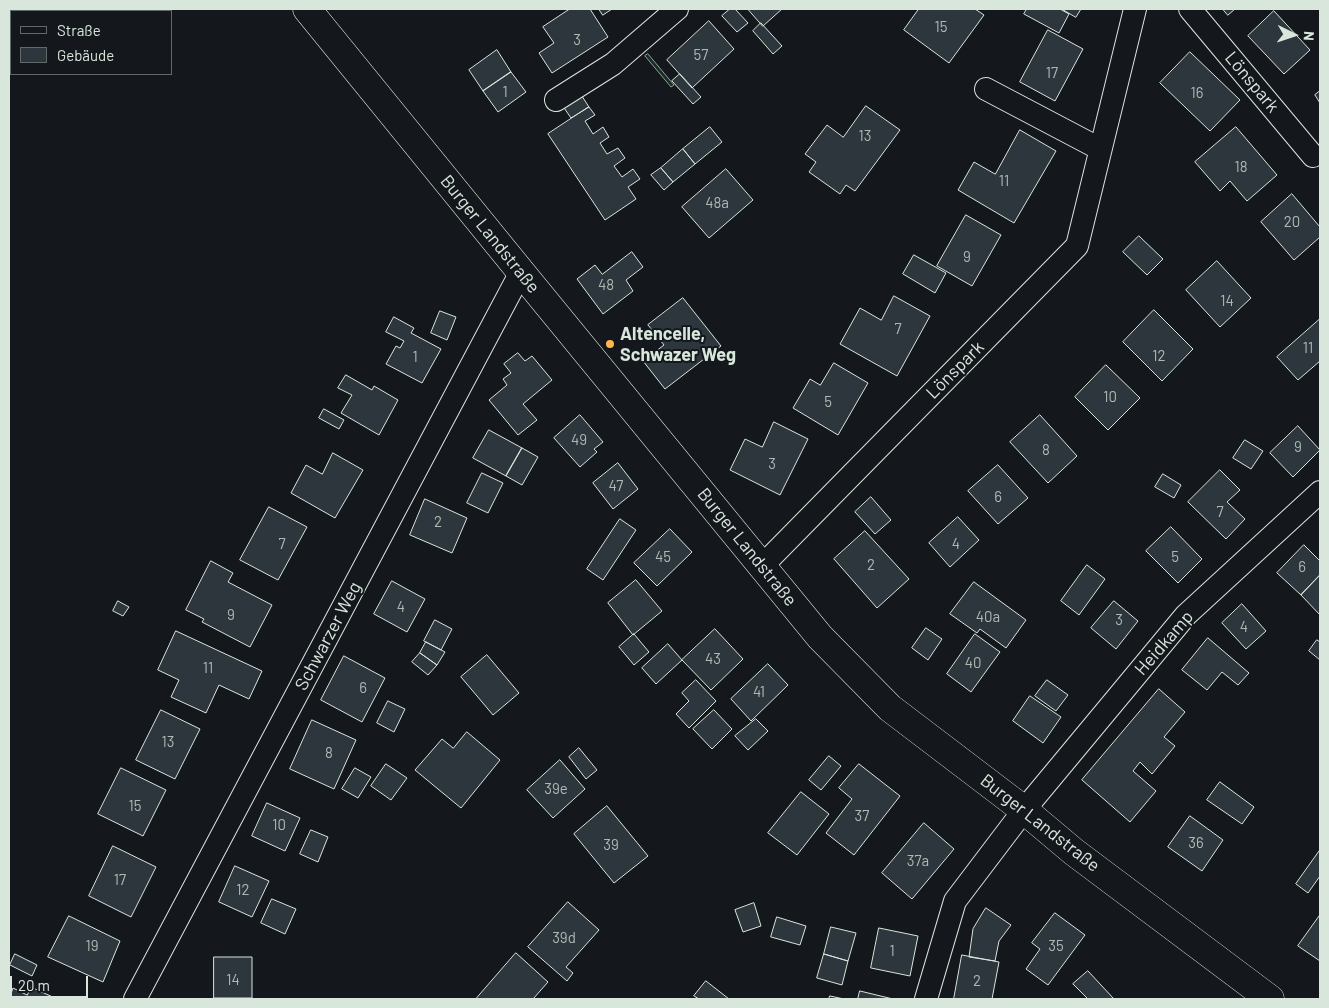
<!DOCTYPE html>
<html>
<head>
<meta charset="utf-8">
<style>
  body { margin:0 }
  #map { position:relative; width:1329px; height:1008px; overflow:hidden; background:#14181c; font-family:Barlow,sans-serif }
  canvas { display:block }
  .frame { position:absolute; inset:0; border:10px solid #d8e6dc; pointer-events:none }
  .legend { position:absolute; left:10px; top:10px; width:162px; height:65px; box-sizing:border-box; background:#14181c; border:1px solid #626a69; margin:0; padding:6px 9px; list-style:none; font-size:15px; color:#d8e6dc }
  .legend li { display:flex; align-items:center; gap:10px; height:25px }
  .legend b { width:25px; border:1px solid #626a69 }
  .north { position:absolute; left:1269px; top:10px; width:50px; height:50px; -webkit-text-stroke:4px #14181c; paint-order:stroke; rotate:94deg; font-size:14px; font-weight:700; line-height:20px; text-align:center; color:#d8e6dc }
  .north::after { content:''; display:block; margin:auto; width:18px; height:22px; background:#d8e6dc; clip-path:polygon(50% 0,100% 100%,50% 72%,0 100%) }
  .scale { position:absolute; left:10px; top:976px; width:78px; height:22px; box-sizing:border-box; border:2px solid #d8e6dc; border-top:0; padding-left:6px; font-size:15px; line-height:18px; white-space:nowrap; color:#d8e6dc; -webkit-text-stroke:4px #14181c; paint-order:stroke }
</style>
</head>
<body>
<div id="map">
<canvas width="1329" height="1008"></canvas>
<div class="frame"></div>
<ul class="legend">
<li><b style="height:6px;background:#14181c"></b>Straße</li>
<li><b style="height:14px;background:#2c363c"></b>Gebäude</li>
</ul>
<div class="north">N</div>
<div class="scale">20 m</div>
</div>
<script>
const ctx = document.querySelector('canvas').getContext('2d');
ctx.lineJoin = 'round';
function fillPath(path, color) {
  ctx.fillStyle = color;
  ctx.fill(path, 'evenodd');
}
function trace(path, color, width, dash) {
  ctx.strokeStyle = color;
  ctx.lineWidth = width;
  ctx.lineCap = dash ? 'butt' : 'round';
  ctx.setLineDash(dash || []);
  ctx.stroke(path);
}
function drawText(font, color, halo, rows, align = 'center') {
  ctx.font = font + ' Barlow,sans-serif';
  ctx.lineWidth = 4;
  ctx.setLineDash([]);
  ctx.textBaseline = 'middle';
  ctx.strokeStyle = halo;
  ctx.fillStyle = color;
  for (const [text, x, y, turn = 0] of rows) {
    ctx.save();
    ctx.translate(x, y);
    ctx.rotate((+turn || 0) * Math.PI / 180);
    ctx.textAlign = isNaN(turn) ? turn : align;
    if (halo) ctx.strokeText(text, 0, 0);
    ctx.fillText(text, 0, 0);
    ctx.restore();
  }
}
const green = new Path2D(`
  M 648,54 L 674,85 L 671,87 L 645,56 Z`);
fillPath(green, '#1a2d24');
trace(green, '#939e99', 1);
const building = new Path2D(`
  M 570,9 L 590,9 L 608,37 L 552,73 L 539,53 L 554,43 L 543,27 Z
  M 599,9 L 612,9 L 603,15 Z
  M 730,9 L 735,9 L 748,23 L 737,32 L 722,16 Z
  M 748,9 L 782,9 L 763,26 Z
  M 919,9 L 975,9 L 984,15 L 949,63 L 904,30 Z
  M 1027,9 L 1060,9 L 1069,14 L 1059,33 L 1024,14 Z
  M 1062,9 L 1081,9 L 1076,17 Z
  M 1223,9 L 1235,9 L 1228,15 Z
  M 1274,11 L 1310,50 L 1284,74 L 1248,36 Z
  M 709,21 L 734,49 L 692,88 L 667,60 Z
  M 761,23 L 782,46 L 773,54 L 753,31 Z
  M 1048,30 L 1083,49 L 1055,101 L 1020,82 Z
  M 497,50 L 511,72 L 483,91 L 469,70 Z
  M 1190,52 L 1240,100 L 1210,131 L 1160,83 Z
  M 511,72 L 526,92 L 498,112 L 483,91 Z
  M 680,74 L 701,97 L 693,104 L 672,81 Z
  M 578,90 L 589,107 L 571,118 L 560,102 Z
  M 1320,91 L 1320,103 L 1315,95 Z
  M 866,106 L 900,130 L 855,191 L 846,185 L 840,194 L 809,172 L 816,162 L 805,154 L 827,125 L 843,137 Z
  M 589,107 L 595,115 L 585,121 L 593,134 L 603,127 L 609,137 L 600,143 L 607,154 L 618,148 L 625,158 L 614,166 L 622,177 L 633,169 L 640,179 L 628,187 L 636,199 L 605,220 L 548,134 Z
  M 710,127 L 722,142 L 695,164 L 683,149 Z
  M 1236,127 L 1277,175 L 1247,201 L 1230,181 L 1220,191 L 1195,162 Z
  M 1020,130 L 1056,151 L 1014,223 L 958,190 L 974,162 L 995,174 Z
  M 683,149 L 695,164 L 673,182 L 661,168 Z
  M 661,168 L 673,182 L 664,190 L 651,175 Z
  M 726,169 L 753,200 L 709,238 L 682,207 Z
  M 1292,194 L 1320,227 L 1320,237 L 1294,260 L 1261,222 Z
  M 966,215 L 1001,235 L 972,286 L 937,266 Z
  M 1139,236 L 1163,259 L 1147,275 L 1123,252 Z
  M 632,252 L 643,267 L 626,280 L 633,291 L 603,314 L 577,279 L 595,265 L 602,274 Z
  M 914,255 L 946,273 L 935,293 L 903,274 Z
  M 1217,261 L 1251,298 L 1220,327 L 1186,290 Z
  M 894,296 L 930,316 L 897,376 L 840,344 L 860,308 L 881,320 Z
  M 683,298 L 721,346 L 665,389 L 643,361 L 664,345 L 648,325 Z
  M 1154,310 L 1193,349 L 1162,381 L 1123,342 Z
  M 440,311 L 456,317 L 447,340 L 431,333 Z
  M 394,317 L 414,328 L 411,333 L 441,349 L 422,383 L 386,364 L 396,346 L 400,348 L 404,341 L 386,332 Z
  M 1320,319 L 1320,361 L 1298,380 L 1277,357 Z
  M 518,353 L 525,361 L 532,356 L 552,380 L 523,404 L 537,420 L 518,435 L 489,400 L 507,385 L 503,379 L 511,373 L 504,364 Z
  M 834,363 L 868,383 L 838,435 L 793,408 L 810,379 L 820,385 Z
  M 1106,365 L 1140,398 L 1108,430 L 1075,397 Z
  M 346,375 L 372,390 L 374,386 L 398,400 L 379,435 L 341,413 L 352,395 L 338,388 Z
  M 324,409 L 344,420 L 339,429 L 319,418 Z
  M 580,415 L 603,442 L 594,449 L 597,452 L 580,467 L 554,438 Z
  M 1040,415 L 1077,456 L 1048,483 L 1010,442 Z
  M 774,422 L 808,439 L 780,495 L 730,470 L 745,439 L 762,447 Z
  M 1298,426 L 1320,450 L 1293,477 L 1270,453 Z
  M 489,430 L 522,448 L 506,476 L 473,458 Z
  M 1245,440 L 1263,451 L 1251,469 L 1233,458 Z
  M 522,448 L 538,457 L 522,485 L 506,476 Z
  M 333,453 L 363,470 L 335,518 L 291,493 L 306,465 L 322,474 Z
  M 618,463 L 638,489 L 613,509 L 593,483 Z
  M 998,465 L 1028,498 L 998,524 L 968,491 Z
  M 1220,470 L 1240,490 L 1227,502 L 1245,519 L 1226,539 L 1188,502 Z
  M 482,473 L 503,483 L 488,513 L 467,503 Z
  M 1163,474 L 1181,485 L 1174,498 L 1155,487 Z
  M 871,497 L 891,520 L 875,534 L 855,512 Z
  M 425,499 L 467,518 L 452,553 L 410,535 Z
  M 269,507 L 307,527 L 278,580 L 240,560 Z
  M 958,517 L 979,540 L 950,567 L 929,543 Z
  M 620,519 L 636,530 L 603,580 L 587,569 Z
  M 1171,527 L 1202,559 L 1178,583 L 1146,551 Z
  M 670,529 L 692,552 L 657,586 L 634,563 Z
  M 865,531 L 909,579 L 877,608 L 834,559 Z
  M 1304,545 L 1320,561 L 1320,575 L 1301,595 L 1277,573 Z
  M 211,561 L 233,573 L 228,582 L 272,605 L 250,647 L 202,622 L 204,619 L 186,610 Z
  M 1087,565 L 1105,579 L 1079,615 L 1061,601 Z
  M 1320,575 L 1320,615 L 1301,595 Z
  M 636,580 L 662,611 L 633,635 L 608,603 Z
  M 392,581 L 425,599 L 407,632 L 374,614 Z
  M 974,582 L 1026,620 L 1006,648 L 980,629 L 977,633 L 950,614 Z
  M 118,601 L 129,607 L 123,616 L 113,611 Z
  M 1114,601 L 1138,621 L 1116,649 L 1091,628 Z
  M 1242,604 L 1266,631 L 1246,649 L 1222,623 Z
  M 435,620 L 452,629 L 441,650 L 424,641 Z
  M 926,628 L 942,639 L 928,660 L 912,648 Z
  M 715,629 L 743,659 L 711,690 L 682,660 Z
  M 176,631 L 262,671 L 249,699 L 219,685 L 206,713 L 171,697 L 179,680 L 158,670 Z
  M 634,634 L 649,652 L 634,665 L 619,647 Z
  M 975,634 L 1000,652 L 971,692 L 947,674 Z
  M 1208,638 L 1249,673 L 1238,685 L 1222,672 L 1207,690 L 1182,670 Z
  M 1317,640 L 1320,642 L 1320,660 L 1309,651 Z
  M 426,642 L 445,652 L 437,665 L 420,653 Z
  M 668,644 L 682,660 L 656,684 L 642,668 Z
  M 420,653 L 437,665 L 428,675 L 412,662 Z
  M 487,655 L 519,693 L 493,715 L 461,677 Z
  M 344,656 L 385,678 L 362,722 L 321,700 Z
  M 768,664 L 788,685 L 751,721 L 731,699 Z
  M 696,680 L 716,701 L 689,728 L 676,714 L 689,701 L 682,693 Z
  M 1047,680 L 1068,695 L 1056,711 L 1035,696 Z
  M 1159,689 L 1185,712 L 1164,737 L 1175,746 L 1152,774 L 1140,762 L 1133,771 L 1156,791 L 1130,822 L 1082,780 Z
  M 1030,696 L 1061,717 L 1043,743 L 1013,721 Z
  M 388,701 L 405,709 L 394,732 L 377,723 Z
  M 161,710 L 200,729 L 175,779 L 136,760 Z
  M 714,710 L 732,729 L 712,749 L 693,729 Z
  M 756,719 L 768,731 L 748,750 L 735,736 Z
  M 312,720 L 356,740 L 334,789 L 290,769 Z
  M 467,732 L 500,760 L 461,808 L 415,770 L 442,739 L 453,748 Z
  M 579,748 L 597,770 L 586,779 L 569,757 Z
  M 829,756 L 841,766 L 821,790 L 809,780 Z
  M 560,760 L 585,789 L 553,818 L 527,790 Z
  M 386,764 L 407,778 L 391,800 L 371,786 Z
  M 859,764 L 900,796 L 854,855 L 826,833 L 852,799 L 839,788 Z
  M 121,768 L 166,790 L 143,836 L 98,814 Z
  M 355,768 L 371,777 L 358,798 L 342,789 Z
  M 1220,782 L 1254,807 L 1242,824 L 1207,800 Z
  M 801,792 L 829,814 L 797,855 L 768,833 Z
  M 267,803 L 300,818 L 285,851 L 252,836 Z
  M 607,806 L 648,856 L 614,883 L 574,834 Z
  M 1190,816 L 1223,840 L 1202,871 L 1168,847 Z
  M 924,823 L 954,849 L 912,899 L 882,873 Z
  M 311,830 L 328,837 L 318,862 L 300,854 Z
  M 113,846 L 156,867 L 131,917 L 89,896 Z
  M 1320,850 L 1320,876 L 1308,893 L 1296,884 Z
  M 235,866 L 269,881 L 252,917 L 219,902 Z
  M 272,899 L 296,909 L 285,934 L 261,923 Z
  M 568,902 L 599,930 L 566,967 L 573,973 L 567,981 L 528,947 Z
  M 754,903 L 761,926 L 743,932 L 735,910 Z
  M 986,908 L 1011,925 L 999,941 L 995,961 L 969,957 L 973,929 Z
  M 1055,913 L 1085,935 L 1048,985 L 1026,969 L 1040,949 L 1032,943 Z
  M 1320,915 L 1320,961 L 1298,946 Z
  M 69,916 L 120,941 L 103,982 L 48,957 Z
  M 777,917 L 806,926 L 800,945 L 771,937 Z
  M 831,927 L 856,933 L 848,961 L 824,954 Z
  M 879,928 L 918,936 L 910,976 L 871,968 Z
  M 516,953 L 548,982 L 533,999 L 476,999 Z
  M 15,954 L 37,965 L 32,976 L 10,965 Z
  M 824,954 L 848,961 L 842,985 L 817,978 Z
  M 962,955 L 999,962 L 992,999 L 954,999 Z
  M 214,957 L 252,957 L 252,998 L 214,998 Z
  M 1088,971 L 1114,999 L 1088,999 L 1073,984 Z
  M 706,981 L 729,999 L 699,999 L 694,996 Z
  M 31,987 L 57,999 L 9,999 L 13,988 L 27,995 Z
  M 860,991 L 893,999 L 858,999 Z
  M 830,996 L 844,999 L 829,999 Z`);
fillPath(building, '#2c363c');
trace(building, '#d8e6dc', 1);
const street = new Path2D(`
  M 1190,9 L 1313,156
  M 986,89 L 1100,149
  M 556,100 L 613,64 L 677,9
  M 763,565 L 1077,246 L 1135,9
  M 135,999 L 521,272
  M 926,999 L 955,901 L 1024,810 L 1186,615 L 1320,492`);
const secondary = new Path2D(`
  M 307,9 L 521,272 L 820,637 L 890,708 L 1024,810 L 1074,852 L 1270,999`);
trace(street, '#d8e6dc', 24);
trace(secondary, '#d8e6dc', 29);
trace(street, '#14181c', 22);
trace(secondary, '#14181c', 28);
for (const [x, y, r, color] of [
  [610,344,5,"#ffb74d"]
]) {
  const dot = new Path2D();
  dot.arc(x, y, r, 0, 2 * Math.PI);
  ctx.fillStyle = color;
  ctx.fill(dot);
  trace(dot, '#14181c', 2);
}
drawText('15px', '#adbab4', null, [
  ["15",941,27],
  ["3",577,40],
  ["57",701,55],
  ["17",1052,73],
  ["1",505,92],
  ["16",1197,93],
  ["13",865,136],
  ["18",1241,167],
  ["11",1004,181],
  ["48a",717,203],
  ["20",1292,222],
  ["9",967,257],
  ["48",606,285],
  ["14",1227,301],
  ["7",898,329],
  ["11",1308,348],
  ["12",1159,356],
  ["1",415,357],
  ["10",1110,397],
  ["5",828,402],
  ["49",579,440],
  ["9",1298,447],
  ["8",1046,450],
  ["3",772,464],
  ["47",616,486],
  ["6",998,497],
  ["7",1220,512],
  ["2",438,522],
  ["7",282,544],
  ["4",956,544],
  ["45",663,557],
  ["5",1175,557],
  ["2",871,565],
  ["6",1302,567],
  ["4",401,607],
  ["9",231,615],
  ["40a",988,617],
  ["3",1119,620],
  ["4",1244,627],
  ["43",713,659],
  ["40",973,663],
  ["11",208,668],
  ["6",363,688],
  ["41",759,692],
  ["13",168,742],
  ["8",329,753],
  ["39e",556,789],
  ["15",135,806],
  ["37",862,816],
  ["10",279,825],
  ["36",1196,843],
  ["39",611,845],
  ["37a",918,861],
  ["17",120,880],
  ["12",243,890],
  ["39d",564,938],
  ["19",92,946],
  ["35",1056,946],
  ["1",892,951],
  ["14",233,980],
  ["2",977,981]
]);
drawText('18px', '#d8e6dc', '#14181c', [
  ["Lönspark",1252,82,50],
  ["Burger Landstraße",490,234,51],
  ["Lönspark",955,370,-45],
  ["Burger Landstraße",747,547,51],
  ["Schwarzer Weg",328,636,-62],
  ["Heidkamp",1164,643,-49],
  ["Burger Landstraße",1040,823,38]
]);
drawText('bold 18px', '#d8e6dc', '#14181c', [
  ["Altencelle,",620,334],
  ["Schwazer Weg",620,355]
], 'left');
</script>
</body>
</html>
